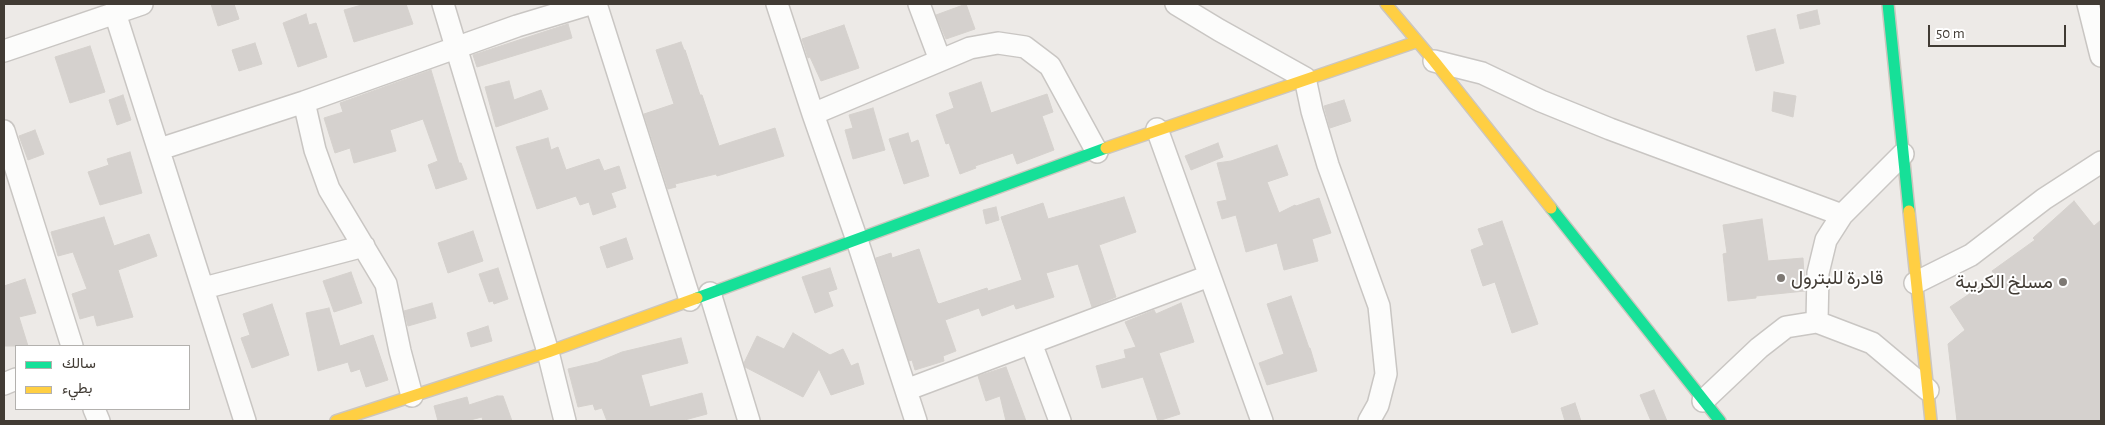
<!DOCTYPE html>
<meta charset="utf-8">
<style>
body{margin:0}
#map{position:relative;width:2105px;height:425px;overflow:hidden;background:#edeae7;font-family:"Alegreya Sans",Vazirmatn,sans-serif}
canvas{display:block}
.frame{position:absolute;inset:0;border:5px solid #413b34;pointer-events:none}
.legend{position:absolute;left:15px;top:345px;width:175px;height:65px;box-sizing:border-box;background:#fff;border:1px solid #b3b1ae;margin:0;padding:6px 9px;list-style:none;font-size:15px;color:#413b34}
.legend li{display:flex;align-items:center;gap:10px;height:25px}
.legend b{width:25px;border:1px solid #b3b1ae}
.scale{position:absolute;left:1928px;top:25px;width:138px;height:22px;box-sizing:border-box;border:2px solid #413b34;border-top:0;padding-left:6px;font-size:15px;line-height:18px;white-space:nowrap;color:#413b34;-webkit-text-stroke:4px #fff;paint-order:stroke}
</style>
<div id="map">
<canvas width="2105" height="425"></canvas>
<div class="frame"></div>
<ul class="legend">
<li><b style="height:6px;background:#16e098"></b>سالك</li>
<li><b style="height:6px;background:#ffcf43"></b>بطيء</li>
</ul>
<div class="scale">50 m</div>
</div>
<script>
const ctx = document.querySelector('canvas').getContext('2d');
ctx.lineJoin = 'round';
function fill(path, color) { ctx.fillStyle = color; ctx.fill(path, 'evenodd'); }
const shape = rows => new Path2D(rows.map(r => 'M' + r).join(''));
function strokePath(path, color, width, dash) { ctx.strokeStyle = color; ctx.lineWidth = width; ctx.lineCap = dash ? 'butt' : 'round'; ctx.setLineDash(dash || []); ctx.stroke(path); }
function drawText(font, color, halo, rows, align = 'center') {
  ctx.font = font + ' "Alegreya Sans",Vazirmatn,sans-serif'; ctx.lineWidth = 4; ctx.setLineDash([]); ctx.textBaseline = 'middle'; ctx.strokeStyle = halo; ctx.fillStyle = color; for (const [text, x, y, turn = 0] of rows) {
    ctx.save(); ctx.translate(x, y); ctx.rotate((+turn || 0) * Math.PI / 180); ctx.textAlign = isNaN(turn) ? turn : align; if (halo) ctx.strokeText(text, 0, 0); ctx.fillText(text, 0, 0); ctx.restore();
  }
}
const building = shape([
 [211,4,234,4,239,19,218,26,211,4],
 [365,4,406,4,413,24,354,42,344,10,365,4],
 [966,4,975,29,946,39,936,15,966,4],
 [1817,10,1820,24,1800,29,1797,15,1817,10],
 [306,14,309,25,316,23,327,57,298,67,283,23,306,14],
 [568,24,572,38,477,67,473,55,568,24],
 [844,25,859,68,821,81,810,57,808,58,802,39,844,25],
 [1775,29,1784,63,1756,71,1747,36,1775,29],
 [681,42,684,50,685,50,700,95,702,95,719,146,775,128,784,156,717,176,716,174,675,184,676,187,668,189,644,114,674,104,656,50,681,42],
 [255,43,262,64,239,71,232,50,255,43],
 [90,46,105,92,70,103,55,57,90,46],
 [431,70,459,163,461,163,467,179,436,189,428,165,438,161,423,119,390,130,396,151,354,163,350,148,335,153,324,118,343,112,340,103,431,70],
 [509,81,514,100,541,90,548,109,496,127,485,87,509,81],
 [981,82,991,113,1047,94,1053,112,1042,116,1054,150,1017,164,1013,153,975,166,976,168,960,174,949,143,946,144,936,115,954,108,949,93,981,82],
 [1774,92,1796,96,1793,117,1772,111,1774,92],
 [123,95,131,120,117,125,109,100,123,95],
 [1344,100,1351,121,1330,128,1324,106,1344,100],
 [873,108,885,150,853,159,845,130,853,128,849,115,873,108],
 [35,130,44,154,28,160,19,136,35,130],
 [908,133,911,143,918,140,929,176,904,184,889,139,908,133],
 [548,138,551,150,558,147,566,170,599,159,604,171,619,166,626,188,611,193,616,207,593,215,589,202,580,205,576,196,537,209,516,147,548,138],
 [1218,143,1223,157,1191,170,1185,156,1218,143],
 [1277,145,1288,175,1267,182,1279,213,1295,205,1296,206,1319,198,1331,233,1312,239,1318,261,1284,270,1277,243,1246,252,1236,215,1222,219,1217,202,1227,200,1217,163,1231,161,1277,145],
 [130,152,142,193,100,205,88,172,109,165,107,159,130,152],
 [1124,197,1136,232,1099,245,1116,297,1092,307,1078,264,1046,273,1054,297,1016,309,1014,304,982,316,979,308,945,320,956,351,943,356,944,361,915,370,912,360,909,361,876,258,891,253,892,258,919,249,937,302,939,304,987,288,988,291,1022,280,1001,217,1043,203,1048,219,1124,197],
 [2074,201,2094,226,2101,220,2101,421,1957,421,1948,344,1965,330,1950,307,1996,276,1992,271,2035,240,2033,238,2074,201],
 [996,207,999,220,986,224,983,210,996,207],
 [104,217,114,246,149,234,157,256,118,270,133,317,97,326,94,315,80,319,72,294,87,289,73,252,58,256,51,232,104,217],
 [1762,219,1768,261,1803,258,1805,291,1756,296,1756,298,1728,301,1723,254,1727,253,1723,225,1762,219],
 [1502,221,1538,324,1512,333,1495,282,1483,286,1471,250,1484,245,1478,229,1502,221],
 [473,231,483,261,448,273,438,243,473,231],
 [626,238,633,259,607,268,600,247,626,238],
 [498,268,508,299,494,304,493,301,489,302,479,274,498,268],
 [830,268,837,289,828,292,833,306,815,313,802,277,830,268],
 [351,272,362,303,334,312,323,281,351,272],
 [25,279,36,313,19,317,28,346,4,346,4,286,25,279],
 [1291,296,1309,348,1310,348,1317,371,1267,385,1259,363,1284,354,1267,304,1291,296],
 [432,303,436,318,408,326,404,311,432,303],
 [1181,303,1194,342,1159,353,1180,414,1158,421,1143,377,1102,388,1096,366,1126,358,1124,350,1136,347,1125,322,1154,310,1156,314,1181,303],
 [272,304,289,355,252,368,241,338,250,335,243,314,272,304],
 [329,308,340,346,373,335,388,380,366,387,360,369,351,372,348,362,318,371,306,313,329,308],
 [488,326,492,341,471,347,467,333,488,326],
 [793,333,830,355,843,349,851,366,858,363,864,384,831,395,819,369,803,397,745,367,744,363,757,336,784,349,793,333],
 [681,338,688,363,641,375,650,407,702,393,707,414,681,421,607,421,602,408,595,410,593,404,578,407,568,369,598,362,622,352,681,338],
 [1006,367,1026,421,1006,421,1000,396,986,401,978,376,1006,367],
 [1654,390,1667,421,1651,421,1640,395,1654,390],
 [497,396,503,396,512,421,483,421,482,417,466,421,438,421,434,406,467,397,469,405,497,396],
 [1575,403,1581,421,1565,421,1561,408,1575,403]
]);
const street = shape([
 [443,4,548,352,565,421],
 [596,4,690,300],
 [777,4,813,114,857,240,916,421],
 [919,4,940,60],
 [1176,4,1219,30,1305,78,1312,111,1328,165,1379,306,1386,374,1378,405,1369,421],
 [2088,4,2101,56],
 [115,13,245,421],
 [4,51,142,4],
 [1434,61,1482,73,1541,101,1610,129,1842,215],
 [304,102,315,150,329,189,386,284,400,351,412,396],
 [813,114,970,48,998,43,1025,47,1050,66,1097,152],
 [1157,129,1262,421],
 [4,131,72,346],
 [160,149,304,102,517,26,590,4],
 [1915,283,1971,255,2044,199,2101,162],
 [204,288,364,246],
 [710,293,749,421],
 [1817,322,1818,273,1826,240,1842,215,1903,154],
 [1031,343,1060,421],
 [4,384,16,379],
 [906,390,1209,276],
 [1703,401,1759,348,1786,327,1817,322,1872,343,1928,390],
 [94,409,99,421]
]);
const fast = shape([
 [1888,4,1909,211],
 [1551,208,1720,421],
 [697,298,1106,148]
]);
const slow = shape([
 [1386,4,1434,61,1551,208],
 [1106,148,1416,42],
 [1909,211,1931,421],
 [336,421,548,352,697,298]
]);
const markers = [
 [1781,278,5,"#7d7873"],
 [2063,282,5,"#7d7873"]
];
const poiNames = [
 ["قادرة للبترول",1791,278],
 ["مسلخ الكريبة",2053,282,"right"]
];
fill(building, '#d5d1ce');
strokePath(building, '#d5d1cd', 1);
strokePath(street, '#c9c6c3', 24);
strokePath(fast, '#ccc6be', 14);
strokePath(slow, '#ccc6be', 14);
strokePath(street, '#fcfcfb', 21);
strokePath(fast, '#16e098', 11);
strokePath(slow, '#ffcf43', 11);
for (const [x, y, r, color] of markers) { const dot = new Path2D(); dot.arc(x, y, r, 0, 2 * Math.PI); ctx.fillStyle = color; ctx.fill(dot); strokePath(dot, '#fff', 2); }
drawText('19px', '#413b34', '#fff', poiNames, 'left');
</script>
